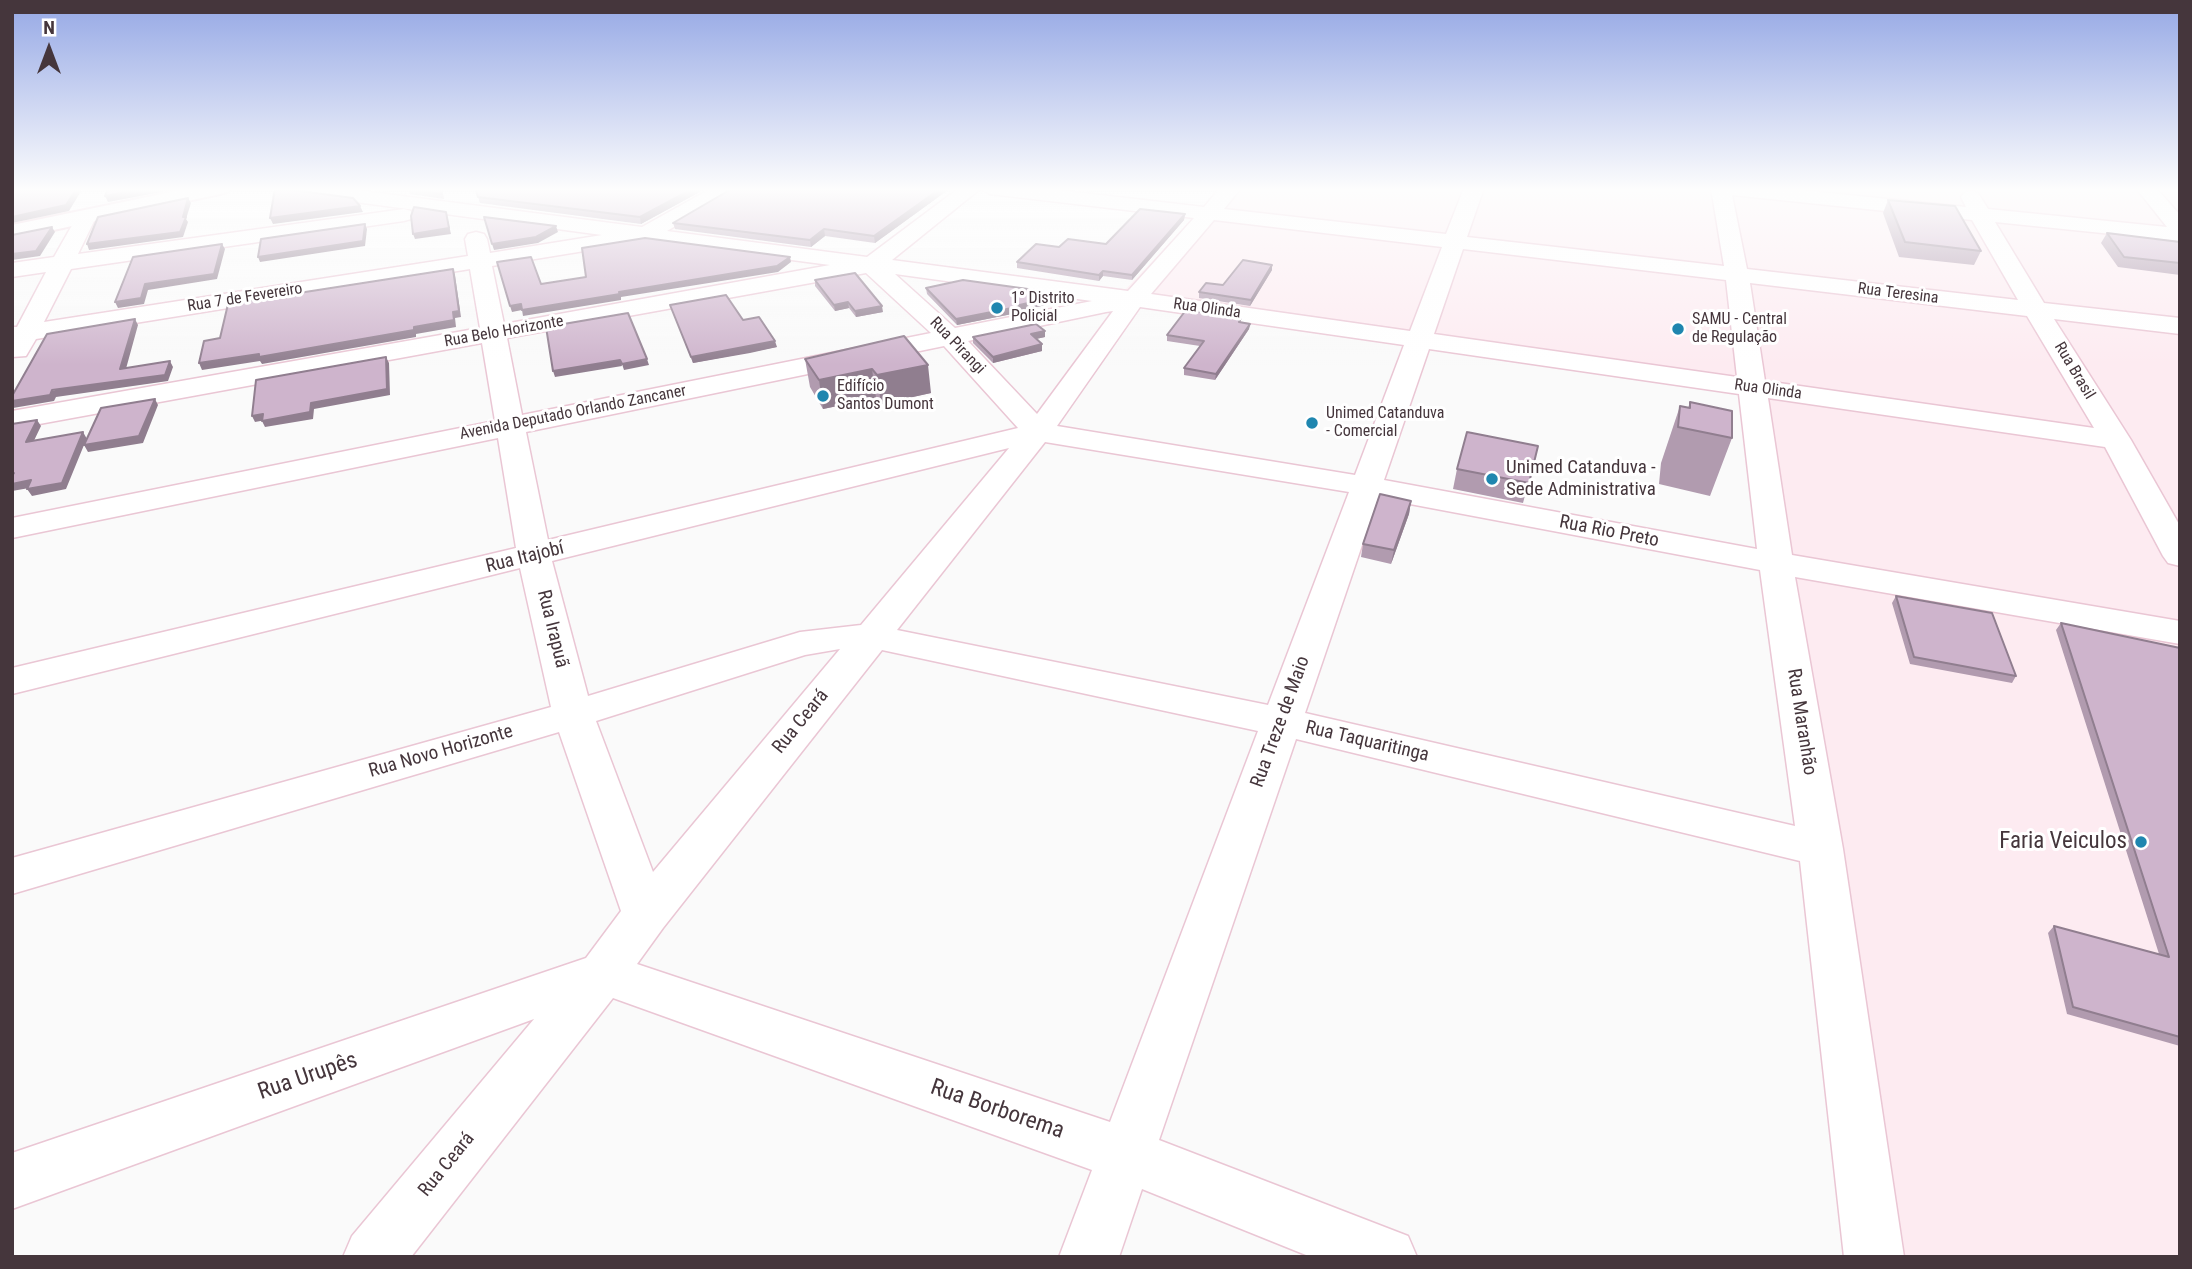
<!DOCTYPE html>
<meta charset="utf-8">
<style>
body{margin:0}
#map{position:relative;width:2192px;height:1269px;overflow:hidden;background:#fafafa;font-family:"Roboto Condensed",sans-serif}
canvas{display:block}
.frame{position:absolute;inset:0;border:14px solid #45363c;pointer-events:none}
.north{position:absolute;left:14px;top:14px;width:70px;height:70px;-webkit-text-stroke:5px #fff;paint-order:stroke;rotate:0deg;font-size:19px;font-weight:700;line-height:28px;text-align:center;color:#45363c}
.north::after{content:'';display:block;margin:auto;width:24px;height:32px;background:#45363c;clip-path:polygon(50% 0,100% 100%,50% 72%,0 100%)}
</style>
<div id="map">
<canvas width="2192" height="1269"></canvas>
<div class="frame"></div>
<div class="north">N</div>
</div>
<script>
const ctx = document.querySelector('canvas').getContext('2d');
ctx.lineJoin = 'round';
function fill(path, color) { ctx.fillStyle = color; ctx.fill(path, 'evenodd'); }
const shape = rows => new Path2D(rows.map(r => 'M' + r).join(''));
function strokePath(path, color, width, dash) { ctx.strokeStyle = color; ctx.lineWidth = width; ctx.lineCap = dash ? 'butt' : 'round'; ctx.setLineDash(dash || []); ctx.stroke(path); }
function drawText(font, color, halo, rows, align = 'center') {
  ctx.font = font + ' "Roboto Condensed",sans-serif'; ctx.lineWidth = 6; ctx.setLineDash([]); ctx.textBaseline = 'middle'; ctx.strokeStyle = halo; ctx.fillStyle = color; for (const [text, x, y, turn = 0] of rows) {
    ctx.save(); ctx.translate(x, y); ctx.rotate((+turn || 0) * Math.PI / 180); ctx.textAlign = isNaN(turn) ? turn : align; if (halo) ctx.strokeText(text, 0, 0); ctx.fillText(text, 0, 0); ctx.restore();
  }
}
const built = shape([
 [1222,188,2180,188,2180,1257,1851,1257,1744,388,1119,296]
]);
const minor = shape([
 [286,188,340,188,642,227,712,188,736,188,733,192,667,231,867,257,959,188,1040,188,1204,207,1220,188,1241,188,1224,209,1446,234,1464,188,1484,188,1467,237,1724,266,1711,188,1780,188,1966,207,1961,197,1964,193,1971,191,1978,193,1988,209,2167,227,2136,188,2156,188,2180,215,2180,241,1995,222,2044,303,2180,318,2180,334,2054,319,2131,440,2180,526,2180,566,2168,563,2163,556,2105,447,1768,398,1792,555,2180,621,2180,644,1795,577,1843,849,1904,1257,1844,1257,1800,861,1296,739,1159,1140,1408,1236,1417,1257,1311,1257,1142,1189,1119,1257,1059,1257,1092,1170,613,998,411,1257,343,1257,352,1236,534,1019,12,1209,12,1153,586,958,621,911,559,732,12,894,12,858,551,707,520,568,12,694,12,668,516,548,498,438,12,538,12,518,495,421,482,343,12,429,12,411,480,328,470,269,36,339,26,356,12,357,12,327,17,327,46,272,12,277,12,263,54,257,79,213,93,213,96,217,78,254,404,209,411,211,414,215,411,219,404,221,71,269,44,322,468,256,465,239,468,234,476,232,484,234,487,239,490,253,602,235,296,194,289,192,286,188],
 [980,189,990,194,1194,218,1128,291,892,260,980,189],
 [1732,195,1972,220,2018,300,1747,269,1732,195],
 [1214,220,1442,247,1410,331,1151,294,1214,220],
 [646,241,830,265,504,324,492,266,646,241],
 [1463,249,1726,280,1737,377,1434,334,1463,249],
 [866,273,931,333,522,415,507,338,866,273],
 [895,274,1092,301,955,328,895,274],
 [1750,283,2027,316,2094,428,1765,381,1750,283],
 [1140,307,1404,345,1355,475,1057,426,1140,307],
 [1113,311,1037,414,968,341,1106,312,1113,311],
 [944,346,1018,428,548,540,526,432,944,346],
 [1429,349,1739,394,1757,549,1384,480,1429,349],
 [1045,442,1349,492,1268,705,897,630,1045,442],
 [1009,448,861,625,800,632,588,696,552,561,1009,448],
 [1378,498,1760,570,1795,826,1305,713,1378,498],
 [840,649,653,872,596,721,805,655,840,649],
 [882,650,1258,731,1110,1122,637,964,663,928,882,650]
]);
const major = shape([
 [191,188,230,188,227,192,220,194,12,239,12,225,191,188]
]);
const wall = shape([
 [408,188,442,188,444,199,410,194],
 [475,188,707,188,641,224,480,203],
 [733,188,948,188,948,190,875,243,825,236,811,247,675,229,673,223],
 [1888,200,1981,251,1974,265,1899,257,1883,213],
 [1185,214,1184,220,1132,280,1103,276,1099,281,1017,268,1017,262,1059,247,1106,244],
 [2107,233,2180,242,2180,275,2118,267,2101,243],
 [1272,265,1272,270,1250,306,1199,298,1199,292,1223,285],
 [815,280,883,312,856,317,849,308,835,311,815,286],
 [926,288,1046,305,1017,311,1017,313,957,325,927,294],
 [670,305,743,320,777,347,693,363],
 [1240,322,1250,324,1249,329,1215,380,1184,375,1184,368,1200,346,1167,341,1167,335],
 [1045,331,1045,337,1036,339,1042,351,993,363,973,343,973,337],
 [904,336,931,393,881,404,876,398,823,409,810,387,805,359],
 [1690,402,1732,438,1710,496,1659,484,1661,463,1680,406,1688,408],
 [1538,446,1523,503,1453,489,1457,469],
 [1411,501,1409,514,1391,564,1361,557,1363,544],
 [1896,596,2016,676,2012,683,1910,664,1892,603],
 [2061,623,2180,648,2180,1046,2067,1014,2048,933,2054,926,2159,954,2056,630]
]);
const shadedWall = shape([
 [77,188,83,188,69,211,12,223,12,217],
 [148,188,183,188,108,202,105,196],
 [694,188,707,188,641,224,640,217],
 [941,188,948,188,948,190,875,243,874,236],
 [188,198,191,203,186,219,188,222,183,237,89,250,87,244,183,217],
 [360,206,363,212,273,224,270,218],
 [446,212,451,234,415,239,413,234],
 [1185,214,1184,220,1132,280,1132,275],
 [365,224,367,229,365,246,260,262,258,257],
 [556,226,558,232,538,243,494,250,492,244],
 [52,227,55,232,40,256,12,260,12,254],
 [824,229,825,236,811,247,810,240],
 [222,244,225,249,217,279,148,290,144,304,118,308,115,302,145,284],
 [790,257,791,262,778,272,621,297,621,300,523,316,522,310,512,312,510,306,619,292],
 [1272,265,1272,270,1250,306,1251,300],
 [453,269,455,275,461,317,455,318,456,327,416,334,416,337,262,364,260,361,202,370,199,363,414,327,453,312],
 [1103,271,1103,276,1099,281,1099,275],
 [1046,299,1046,305,1017,311,1017,313,957,325,956,319],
 [848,302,849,308,835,311,834,305],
 [882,306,883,312,856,317,855,311],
 [135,319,138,325,124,376,120,369],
 [1250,324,1249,329,1215,380,1216,374],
 [1045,331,1045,337,1031,340,1031,334],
 [775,341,777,347,750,353,693,363,691,357],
 [1042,344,1042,351,993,363,993,357],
 [386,357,389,363,390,395,314,409,313,419,265,427,262,421,311,403],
 [647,359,649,365,624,370,622,364],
 [620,360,622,366,555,377,553,371],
 [170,361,173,367,168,381,56,397,54,401,13,408,12,407,12,401],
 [928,365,931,393,881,404,877,375],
 [872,369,876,398,823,409,819,380],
 [155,399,158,405,143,443,88,452,84,445,66,489,32,496,27,489,83,432,87,439],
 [263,414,266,420,255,422,252,416],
 [37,420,41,426,30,449,26,442],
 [31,480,35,487,12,491,12,484],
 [1411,501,1409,514,1391,564,1394,550]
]);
const building = shape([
 [12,188,77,188,66,205,12,217,12,188],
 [108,188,148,188,105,196,108,188],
 [275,188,289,188,293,190,353,198,360,206,270,218,275,188],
 [408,188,441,188,442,194,408,189,408,188],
 [475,188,694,188,640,217,478,197,475,188],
 [733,188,941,188,874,236,824,229,810,240,673,223,733,188],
 [188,198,183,217,186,217,180,232,87,244,98,217,188,198],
 [1888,200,1955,206,1981,251,1905,242,1888,200],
 [414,207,446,212,449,228,413,234,411,216,414,207],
 [1140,209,1185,214,1132,275,1103,271,1099,275,1017,262,1036,244,1059,247,1068,239,1106,244,1140,209],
 [484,217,556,226,536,237,492,244,484,217],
 [365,224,363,241,258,257,261,239,365,224],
 [52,227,36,251,12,254,12,235,52,227],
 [2107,233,2180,242,2180,263,2124,257,2107,233],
 [645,238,790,257,777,266,619,292,620,294,522,310,521,304,510,306,497,262,531,257,541,284,586,277,582,248,645,238],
 [222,244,214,274,145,284,141,298,115,302,133,257,222,244],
 [1243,260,1272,265,1251,300,1199,292,1206,283,1223,285,1243,260],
 [453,269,459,311,453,312,454,320,414,327,414,330,259,357,259,354,199,363,204,341,220,338,228,304,453,269],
 [855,273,882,306,855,311,848,302,834,305,815,280,855,273],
 [963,280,1035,290,1046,299,1015,306,1017,307,956,319,926,288,963,280],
 [726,295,743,320,759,317,775,341,691,357,670,305,726,295],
 [1186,310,1241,318,1239,322,1250,324,1216,374,1184,368,1204,341,1167,335,1186,310],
 [628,313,647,359,622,364,620,360,553,371,546,327,628,313],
 [135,319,120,369,170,361,165,375,52,390,50,395,12,401,12,396,47,334,135,319],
 [1036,324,1045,331,1031,334,1042,344,993,357,973,337,1036,324],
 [904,336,928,365,877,375,872,369,819,380,805,359,904,336],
 [386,357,387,389,311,403,310,412,262,421,263,414,252,416,256,380,386,357],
 [155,399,139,436,84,445,101,408,155,399],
 [1690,402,1732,411,1732,438,1678,427,1680,406,1690,408,1690,402],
 [37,420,26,442,83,432,62,483,27,489,31,480,12,484,12,476,14,473,12,473,12,424,37,420],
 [1467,432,1538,446,1529,483,1457,469,1467,432],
 [1380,494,1411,501,1394,550,1363,544,1380,494],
 [1896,596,1992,613,2016,676,1914,657,1896,596],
 [2061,623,2180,648,2180,1037,2073,1007,2054,926,2169,957,2061,623]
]);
const markers = [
 [997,308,7,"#1f86af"],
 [1678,329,7,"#1f86af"],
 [823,396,7,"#1f86af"],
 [1312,423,7,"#1f86af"],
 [1492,479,7,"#1f86af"],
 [2141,842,7,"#1f86af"]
];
const farStreetnames = [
 ["Rua Teresina",1898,294,7],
 ["Rua 7 de Fevereiro",245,298,-9],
 ["Rua Olinda",1207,309,8],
 ["Rua Belo Horizonte",504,332,-10],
 ["Rua Pirangi",957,346,46],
 ["Rua Brasil",2074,371,59],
 ["Rua Olinda",1768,390,8],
 ["Avenida Deputado Orlando Zancaner",573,413,-11]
];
const farPoinames = [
 ["1° Distrito",1011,299],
 ["Policial",1011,317],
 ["SAMU - Central",1692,320],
 ["de Regulação",1692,338],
 ["Edifício",837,387],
 ["Santos Dumont",837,405],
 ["Unimed Catanduva",1326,414],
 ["- Comercial",1326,432]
];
const poiNames = [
 ["Unimed Catanduva -",1506,468],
 ["Sede Administrativa",1506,490]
];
const streetNames = [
 ["Rua Rio Preto",1609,532,11],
 ["Rua Itajobí",525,558,-14],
 ["Rua Irapuã",552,629,76],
 ["Rua Ceará",801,722,-51],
 ["Rua Treze de Maio",1281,722,-70],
 ["Rua Maranhão",1801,722,81],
 ["Rua Taquaritinga",1367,742,13],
 ["Rua Novo Horizonte",441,752,-16],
 ["Rua Ceará",447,1165,-51]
];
const nearPoinames = [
 ["Faria Veiculos",2127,842]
];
const nearStreetnames = [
 ["Rua Urupês",308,1077,-19],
 ["Rua Borborema",997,1110,19]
];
fill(built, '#fdebf1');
strokePath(minor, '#eac6d4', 3);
strokePath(major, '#eac6d4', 4);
fill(minor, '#fff');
fill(major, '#fff');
fill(wall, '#b19baf');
fill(shadedWall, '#907e8f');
fill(building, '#ceb4cc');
strokePath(building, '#907e8f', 2);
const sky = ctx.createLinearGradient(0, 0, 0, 365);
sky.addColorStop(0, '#95a8e5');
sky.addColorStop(0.52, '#fdfdfd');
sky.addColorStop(1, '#fdfdfd00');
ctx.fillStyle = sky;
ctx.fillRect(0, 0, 2192, 365);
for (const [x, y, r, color] of markers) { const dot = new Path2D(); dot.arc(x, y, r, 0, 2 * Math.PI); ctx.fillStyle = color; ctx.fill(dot); strokePath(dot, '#fff', 2.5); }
drawText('16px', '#45363c', '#fff', farStreetnames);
drawText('16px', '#45363c', '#fff', farPoinames, 'left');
drawText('19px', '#45363c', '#fff', poiNames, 'left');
drawText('19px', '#45363c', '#fff', streetNames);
drawText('23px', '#45363c', '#fff', nearPoinames, 'right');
drawText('23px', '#45363c', '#fff', nearStreetnames);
</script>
